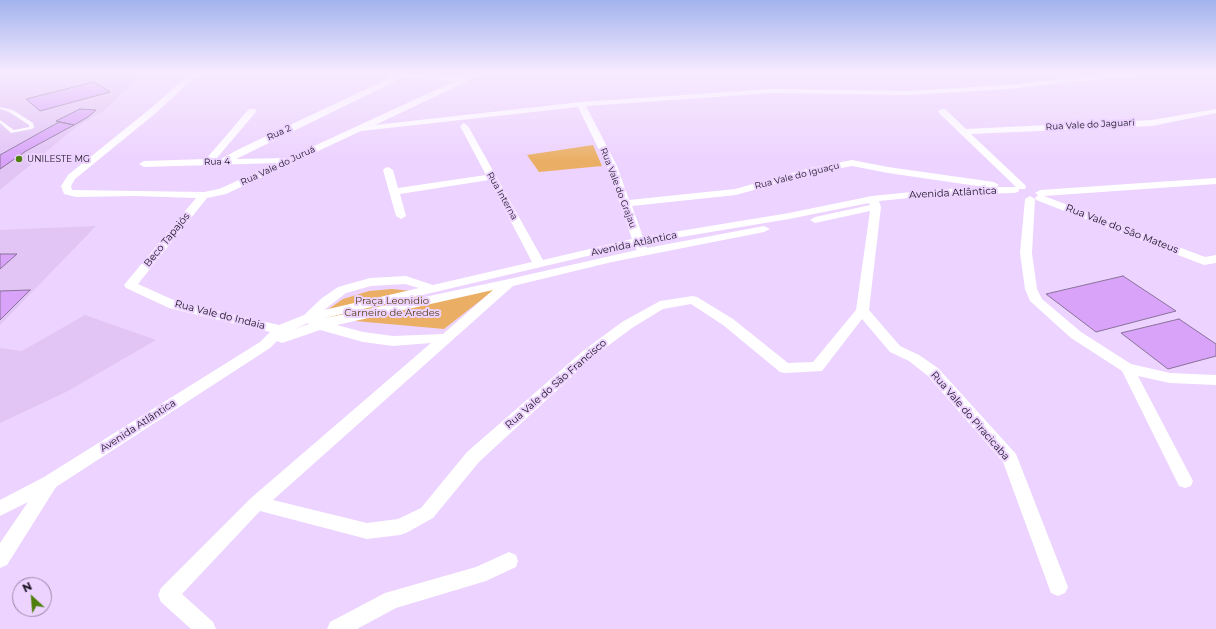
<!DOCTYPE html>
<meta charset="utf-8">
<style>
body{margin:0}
#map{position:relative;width:1216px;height:629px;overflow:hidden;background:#edd3ff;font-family:Montserrat,sans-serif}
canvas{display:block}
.north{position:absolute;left:12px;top:577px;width:40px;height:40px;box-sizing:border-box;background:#edd3ff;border:1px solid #9986a6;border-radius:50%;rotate:334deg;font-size:11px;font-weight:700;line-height:16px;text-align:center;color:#1b1221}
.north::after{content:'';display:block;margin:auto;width:14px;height:18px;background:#4e7f0d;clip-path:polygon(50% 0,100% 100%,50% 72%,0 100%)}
</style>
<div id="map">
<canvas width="1216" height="629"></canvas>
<div class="north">N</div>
</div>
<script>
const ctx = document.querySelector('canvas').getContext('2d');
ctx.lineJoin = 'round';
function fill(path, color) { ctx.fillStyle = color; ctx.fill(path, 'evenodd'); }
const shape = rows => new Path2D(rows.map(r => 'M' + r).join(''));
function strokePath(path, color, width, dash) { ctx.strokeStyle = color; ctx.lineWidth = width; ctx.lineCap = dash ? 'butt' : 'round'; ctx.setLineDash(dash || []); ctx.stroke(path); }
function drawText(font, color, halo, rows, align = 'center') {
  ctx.font = font + ' Montserrat,sans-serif'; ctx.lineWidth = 4; ctx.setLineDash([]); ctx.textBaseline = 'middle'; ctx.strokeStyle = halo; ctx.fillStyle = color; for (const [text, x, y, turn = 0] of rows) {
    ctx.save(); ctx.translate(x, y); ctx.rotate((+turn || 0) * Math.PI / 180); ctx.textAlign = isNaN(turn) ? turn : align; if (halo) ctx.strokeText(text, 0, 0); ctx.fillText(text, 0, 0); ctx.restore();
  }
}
const built = shape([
 [0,73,142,73,106,109,75,128,0,190],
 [96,226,0,325,0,230],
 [85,315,156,340,66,392,0,423,0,348,22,351]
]);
const green = shape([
 [593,145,602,166,539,172,527,155],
 [499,286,444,329,322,318,327,310,343,299,369,291,392,289,412,291,432,301]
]);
const building = shape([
 [94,82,110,92,40,111,26,99,94,82],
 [80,109,96,110,88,117,74,125,56,121,80,109],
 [59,122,74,125,26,151,0,169,0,155,59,122],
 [0,254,17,254,0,269,0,254],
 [1123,276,1176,311,1096,332,1046,294,1123,276],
 [30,290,0,320,0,291,30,290],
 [1179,319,1216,344,1216,356,1168,369,1121,333,1179,319]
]);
const lane = shape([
 [0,107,13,110,33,123,34,128,32,129,11,133,0,123,0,120,14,130,29,127,29,125,9,112,0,109,0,107]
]);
const street = shape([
 [191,73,199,73,157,112,75,179,71,186,72,190,204,192,219,189,277,163,144,167,139,164,144,161,206,159,249,109,255,109,256,111,255,113,216,159,221,159,239,149,394,76,390,76,390,73,463,77,468,73,477,73,468,81,375,125,581,102,772,89,909,91,1008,85,1119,73,1144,73,1140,75,1008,89,909,95,772,93,586,106,617,166,629,200,735,189,810,168,852,160,888,167,994,182,999,185,996,187,1016,187,939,113,938,111,942,109,945,109,966,129,1152,120,1216,109,1216,113,1152,126,971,134,1025,185,1026,187,1025,189,1019,189,1018,192,1014,193,941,195,879,201,881,207,869,310,900,346,919,355,938,368,1016,454,1068,587,1065,593,1058,596,1051,593,1003,462,928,376,909,361,890,352,862,319,822,371,785,373,780,372,723,325,691,304,663,309,632,328,593,357,479,462,433,518,406,533,400,535,367,539,260,511,182,594,213,622,216,629,191,629,161,602,158,595,161,588,251,498,431,343,393,346,363,342,320,330,282,343,277,341,270,348,56,487,7,565,0,568,0,543,28,502,0,516,0,500,44,477,260,342,270,332,169,308,126,288,124,285,196,198,135,196,76,197,64,194,61,186,68,175,151,108,191,73],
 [402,78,455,81,288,158,236,159,402,78],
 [578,107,607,166,632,239,543,260,468,126,464,123,460,126,486,175,398,188,393,170,388,167,385,168,383,170,396,216,401,219,406,216,400,194,489,180,532,262,433,285,406,276,370,278,338,287,322,298,304,315,279,325,178,302,138,284,207,198,226,194,361,131,578,107],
 [852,166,888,173,991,188,941,189,872,196,789,213,643,237,632,206,736,195,811,174,852,166],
 [869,203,870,205,815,217,810,220,815,223,870,211,856,310,813,362,788,363,733,319,697,297,693,296,660,301,622,322,583,351,467,452,421,508,398,519,367,523,273,500,513,286,612,262,764,232,770,229,764,226,647,248,645,243,789,219,869,203],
 [634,245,637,250,509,279,321,319,634,245],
 [405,284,419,288,324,310,346,293,371,286,405,284],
 [493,290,443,334,393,336,363,332,337,325,493,290],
 [308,323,309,324,295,329,308,323],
 [1216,178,1216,184,1044,196,1205,257,1216,255,1216,263,1204,265,1036,200,1035,198,1038,195,1035,193,1040,190,1216,178],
 [1030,196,1035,199,1032,253,1037,289,1042,299,1081,332,1131,364,1170,373,1216,375,1216,385,1170,383,1138,376,1193,481,1191,486,1185,488,1179,486,1122,371,1071,338,1030,301,1025,289,1020,253,1025,199,1030,196],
 [509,552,516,555,518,561,516,567,486,581,396,608,357,629,327,629,330,622,385,593,476,567,509,552]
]);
const markers = [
 [19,159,4,"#4e7f0d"]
];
const farStreetnames = [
 ["Rua Vale do Jaguari",1090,125,-3],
 ["Rua 2",279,133,-25],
 ["Rua 4",217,162,-2],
 ["Rua Vale do Juruá",278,166,-25],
 ["Rua Vale do Iguaçu",797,176,-14],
 ["Rua Vale do Grajau",618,188,69],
 ["Rua Interna",502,196,61]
];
const farPoinames = [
 ["UNILESTE MG",27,159]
];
const streetNames = [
 ["Avenida Atlântica",953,193,-3],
 ["Rua Vale do São Mateus",1122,229,21],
 ["Beco Tapajós",167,240,-51],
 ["Avenida Atlântica",634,244,-12],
 ["Rua Vale do Indaia",220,315,14],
 ["Rua Vale do São Francisco",556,384,-41],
 ["Rua Vale do Piracicaba",970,416,49],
 ["Avenida Atlântica",138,426,-33]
];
const parkNames = [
 ["Praça Leonidio",392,301],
 ["Carneiro de Aredes",392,313]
];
fill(built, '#e2c4f5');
fill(green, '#eaaf64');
fill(building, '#d8a3f9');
strokePath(building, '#897299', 1);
fill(lane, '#fff');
fill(street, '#fff');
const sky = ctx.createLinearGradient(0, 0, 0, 161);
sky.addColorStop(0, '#a2b3ed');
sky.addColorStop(0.45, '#f7ebff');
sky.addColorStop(1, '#f7ebff00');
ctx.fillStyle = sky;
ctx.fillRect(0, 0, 1216, 161);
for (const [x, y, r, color] of markers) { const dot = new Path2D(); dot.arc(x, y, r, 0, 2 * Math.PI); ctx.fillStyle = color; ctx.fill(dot); strokePath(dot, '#edd3ff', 1.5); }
drawText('9px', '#1b1221', '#edd3ff', farStreetnames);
drawText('9px', '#1b1221', '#edd3ff', farPoinames, 'left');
drawText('10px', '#1b1221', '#edd3ff', streetNames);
drawText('10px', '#563b16', '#edd3ff', parkNames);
</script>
